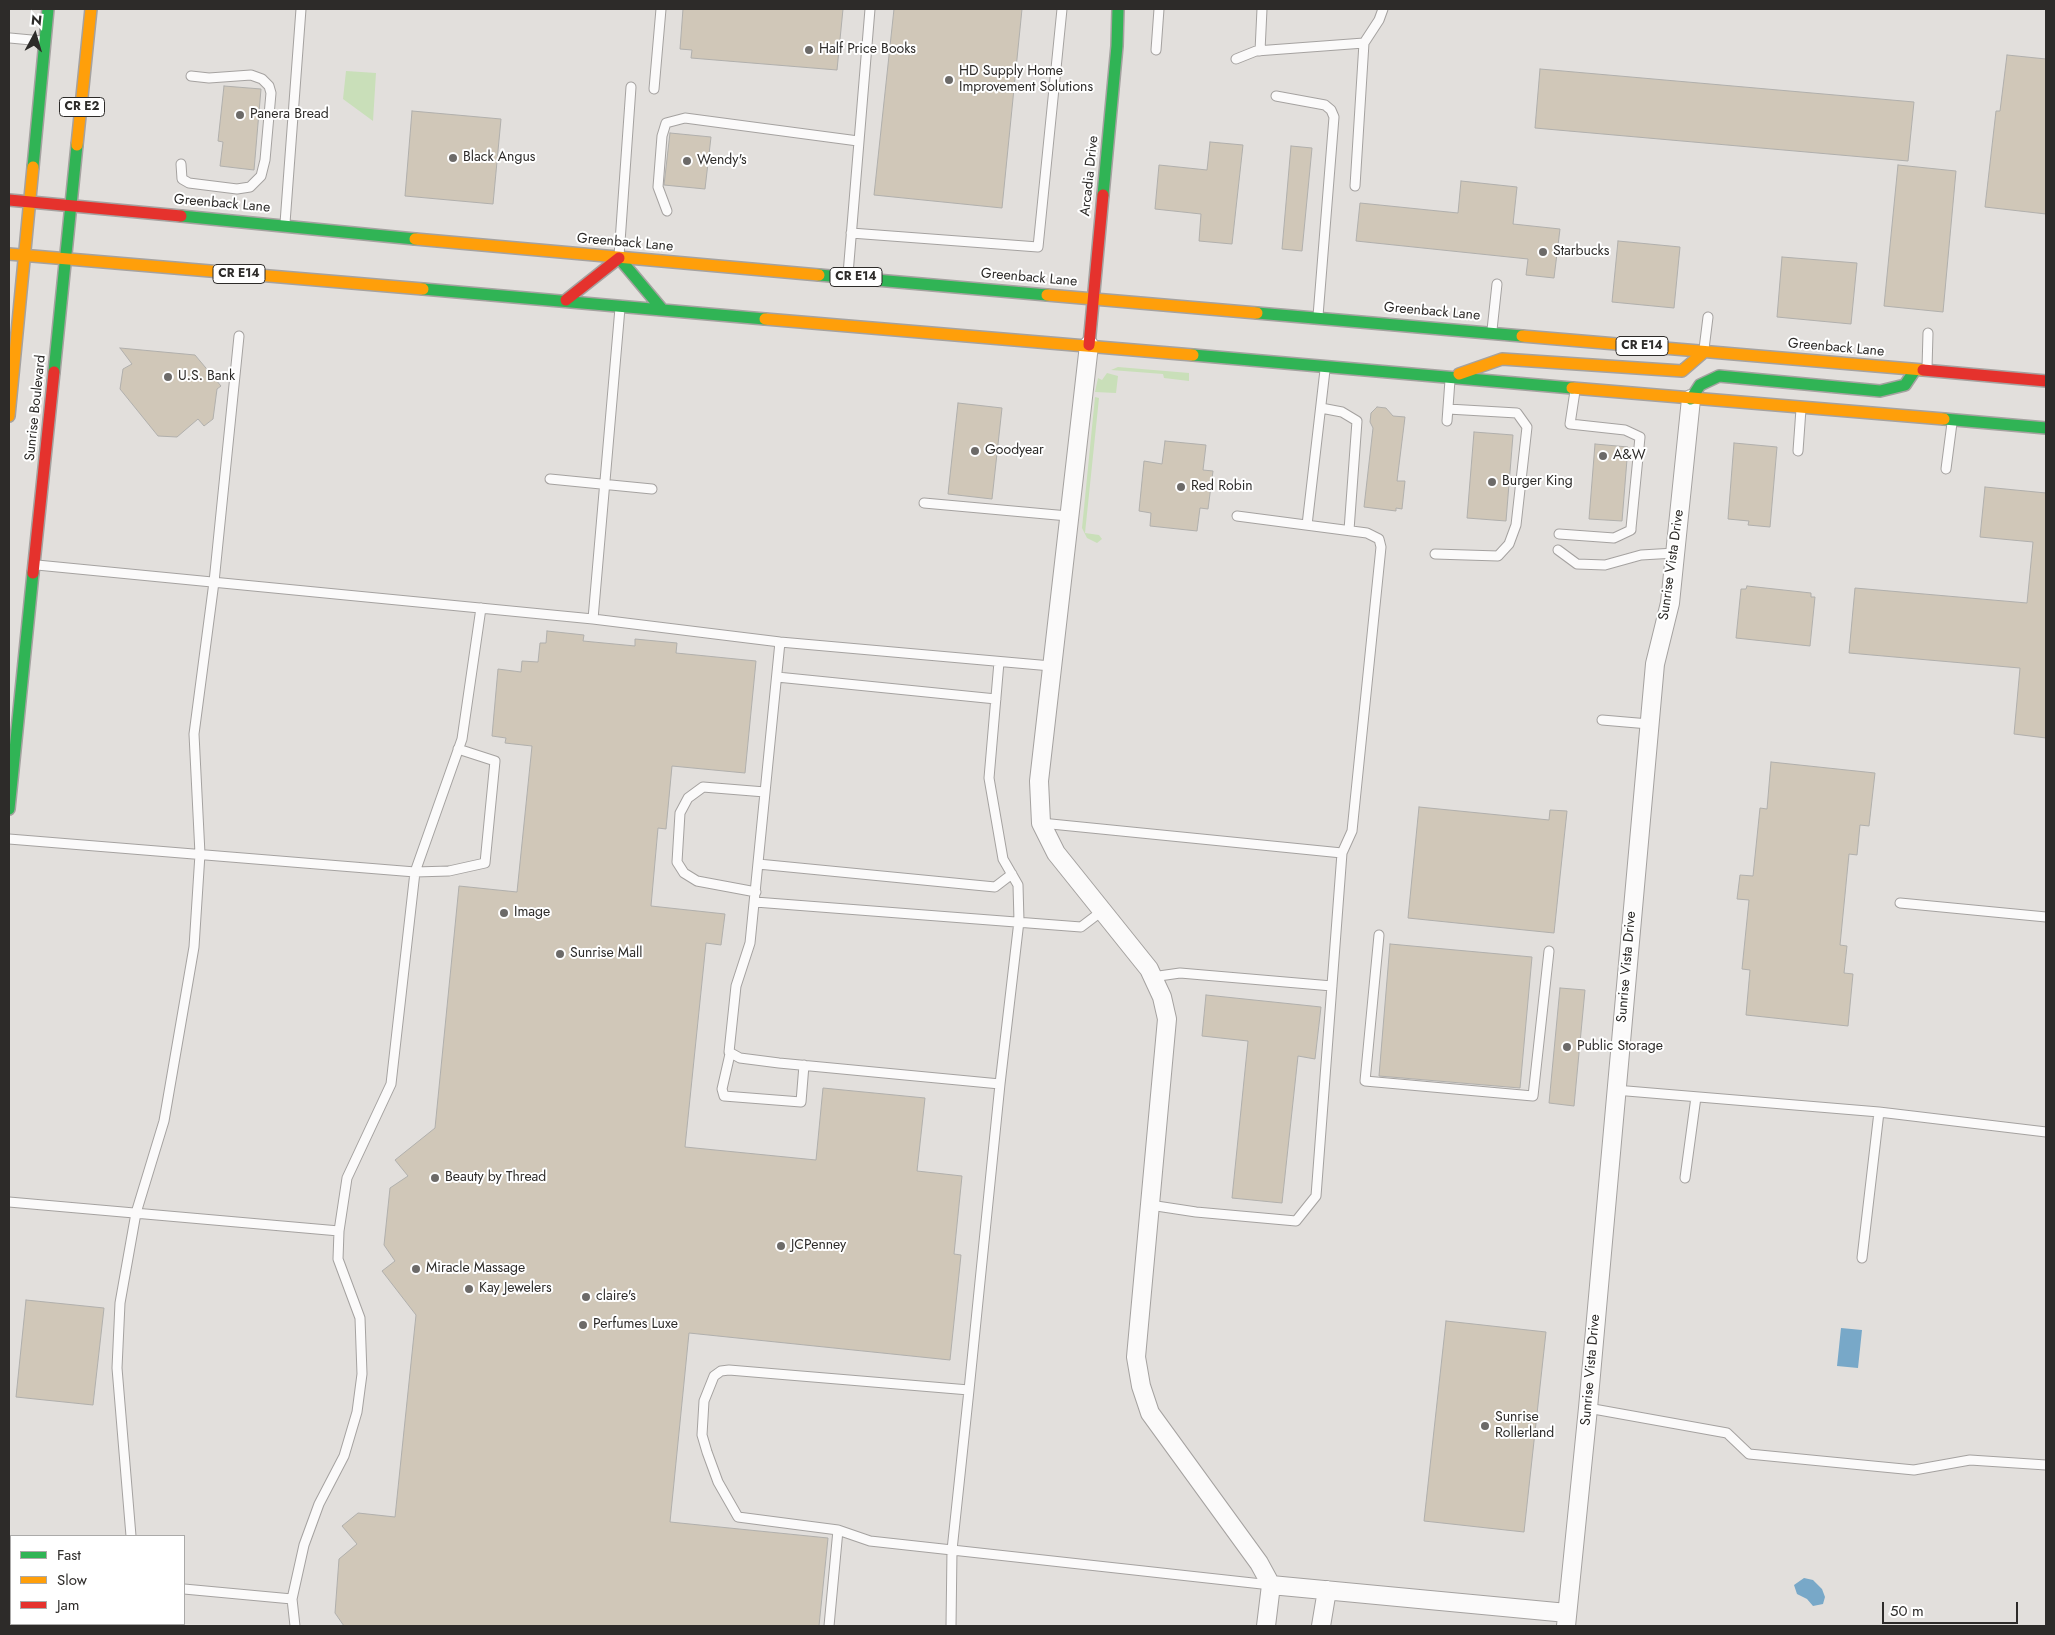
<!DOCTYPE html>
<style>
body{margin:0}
#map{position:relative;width:2055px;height:1635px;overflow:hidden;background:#e2dfdc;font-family:Jost,sans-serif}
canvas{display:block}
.frame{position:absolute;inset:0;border:10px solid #2d2b29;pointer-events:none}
.legend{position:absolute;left:10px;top:1535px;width:175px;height:90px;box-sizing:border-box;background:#fff;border:1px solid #abaaa9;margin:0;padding:6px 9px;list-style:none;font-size:15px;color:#2d2b29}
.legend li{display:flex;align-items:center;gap:10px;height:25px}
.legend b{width:25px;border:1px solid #abaaa9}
.north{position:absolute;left:10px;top:10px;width:50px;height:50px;-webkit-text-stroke:4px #fff;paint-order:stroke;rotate:6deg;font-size:14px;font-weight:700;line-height:20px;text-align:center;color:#2d2b29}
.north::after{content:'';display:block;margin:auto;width:18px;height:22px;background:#2d2b29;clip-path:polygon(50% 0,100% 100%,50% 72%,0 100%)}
.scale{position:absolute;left:1882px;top:1602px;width:136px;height:22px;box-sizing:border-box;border:2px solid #2d2b29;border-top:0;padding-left:6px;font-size:15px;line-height:18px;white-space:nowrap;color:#2d2b29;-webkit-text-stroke:4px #fff;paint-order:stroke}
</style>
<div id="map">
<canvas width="2055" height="1635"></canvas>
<div class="frame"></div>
<ul class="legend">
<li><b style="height:6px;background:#30b455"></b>Fast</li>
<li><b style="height:6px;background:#ff9f0a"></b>Slow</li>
<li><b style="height:6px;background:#e5322d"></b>Jam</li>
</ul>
<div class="north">N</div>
<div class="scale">50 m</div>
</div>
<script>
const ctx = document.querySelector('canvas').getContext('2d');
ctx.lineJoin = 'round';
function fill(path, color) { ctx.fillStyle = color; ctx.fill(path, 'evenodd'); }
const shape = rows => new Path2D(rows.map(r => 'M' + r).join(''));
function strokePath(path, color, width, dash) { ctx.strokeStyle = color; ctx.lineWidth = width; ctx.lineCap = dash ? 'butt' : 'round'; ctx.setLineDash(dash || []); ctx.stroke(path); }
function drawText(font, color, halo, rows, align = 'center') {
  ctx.font = font + ' Jost,sans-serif'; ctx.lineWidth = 4; ctx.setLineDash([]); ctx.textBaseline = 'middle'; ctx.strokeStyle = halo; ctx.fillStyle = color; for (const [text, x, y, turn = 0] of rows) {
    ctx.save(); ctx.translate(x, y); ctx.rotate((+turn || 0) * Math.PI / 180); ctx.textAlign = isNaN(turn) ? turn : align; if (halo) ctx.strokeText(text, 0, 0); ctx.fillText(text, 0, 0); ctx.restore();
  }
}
const green = shape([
 [346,71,376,73,373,121,343,99],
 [1118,367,1189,373,1189,381,1164,378,1163,374,1111,370],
 [1107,373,1118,376,1116,393,1095,392,1098,378,1102,380],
 [1095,397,1099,398,1085,533,1099,535,1102,539,1097,543,1087,538,1082,528]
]);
const water = shape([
 [1841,1328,1862,1330,1858,1368,1837,1366],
 [1804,1578,1813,1580,1822,1589,1825,1597,1823,1604,1813,1606,1807,1599,1797,1594,1794,1585]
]);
const building = shape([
 [683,9,843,9,837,70,691,58,692,50,680,49,683,9],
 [894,9,1022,9,1002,208,874,195,894,9],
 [2007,55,2046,59,2046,214,1985,207,1996,111,2000,111,2007,55],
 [1540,69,1914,102,1908,161,1535,128,1540,69],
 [224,86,261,89,254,170,220,166,223,142,218,141,224,86],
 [412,111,501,119,493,204,405,196,412,111],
 [670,133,711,137,705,189,664,185,670,133],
 [1210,142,1243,145,1232,244,1199,241,1201,214,1155,209,1159,165,1207,170,1210,142],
 [1291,146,1312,148,1302,251,1282,249,1291,146],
 [1898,165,1956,171,1943,312,1884,306,1898,165],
 [1461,181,1517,187,1513,224,1560,229,1554,278,1526,275,1528,259,1356,241,1360,203,1458,213,1461,181],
 [1618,241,1680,247,1674,308,1612,302,1618,241],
 [1782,257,1857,263,1851,324,1777,317,1782,257],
 [120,348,195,355,221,386,217,389,213,419,204,426,198,419,177,437,158,436,120,389,123,369,132,364,120,348],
 [958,403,1002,408,992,499,948,494,958,403],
 [1377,407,1386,408,1393,416,1405,417,1397,481,1405,481,1402,509,1396,508,1396,511,1364,507,1373,428,1370,422,1371,413,1377,407],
 [1474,432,1513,435,1506,521,1467,518,1474,432],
 [1165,441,1206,445,1203,470,1213,471,1208,509,1200,508,1197,531,1150,526,1151,513,1139,511,1144,461,1162,464,1165,441],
 [1734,443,1777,447,1770,527,1748,525,1749,521,1728,519,1734,443],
 [1595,444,1628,447,1622,521,1589,519,1595,444],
 [1985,487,2046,493,2046,738,2014,734,2020,668,1849,653,1855,588,2027,603,2033,542,1980,537,1985,487],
 [1747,586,1811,593,1811,597,1815,597,1810,646,1736,638,1741,589,1746,589,1747,586],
 [547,631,584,635,583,641,635,646,635,639,677,643,676,653,756,661,745,773,672,766,666,829,658,828,651,906,725,914,721,945,706,943,685,1147,816,1160,823,1088,925,1098,917,1171,962,1176,954,1254,961,1255,950,1360,689,1333,670,1522,828,1538,819,1626,344,1626,335,1613,339,1559,357,1544,342,1526,358,1513,395,1517,416,1315,382,1271,395,1261,384,1245,390,1188,408,1176,395,1160,435,1128,459,886,517,892,532,746,505,743,506,738,492,736,498,669,521,672,522,661,538,662,540,643,546,643,547,631],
 [1771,762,1875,773,1869,826,1860,825,1857,855,1849,854,1840,945,1847,946,1844,973,1853,974,1848,1026,1746,1015,1750,970,1742,969,1749,900,1737,899,1740,875,1753,876,1760,808,1767,809,1771,762],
 [1419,807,1549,820,1550,810,1567,811,1554,933,1408,918,1419,807],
 [1390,944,1532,957,1520,1088,1379,1076,1390,944],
 [1560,988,1585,990,1574,1106,1549,1103,1560,988],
 [1206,995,1321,1007,1315,1059,1298,1056,1282,1203,1232,1198,1248,1041,1202,1036,1206,995],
 [26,1300,104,1308,93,1405,16,1397,26,1300],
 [1446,1321,1546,1332,1524,1532,1424,1521,1446,1321]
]);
const lane = shape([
 [10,38,42,41],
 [1156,50,1159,9],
 [1260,51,1262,9],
 [1236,59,1256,51,1364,43,1379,20,1383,9],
 [654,89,661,9],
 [1276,96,1325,105,1331,110,1334,117,1318,316],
 [181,164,182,179,189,183,237,189,250,187,261,176,265,160,271,93,269,86,262,79,251,75,209,78,191,76],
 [1355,186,1364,43],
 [667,211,658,187,662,136,666,123,685,118,858,141],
 [285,223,301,9],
 [851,233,1038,247,1062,9],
 [619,256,631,87],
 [848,274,870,9],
 [1492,330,1497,284],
 [1704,349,1708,317],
 [1927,368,1928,333],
 [1321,408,1342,412,1357,421,1349,530],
 [1447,421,1450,380],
 [1798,451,1801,409],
 [1946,469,1952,423],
 [550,479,652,489],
 [924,503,1068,516],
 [1307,525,1325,370],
 [1559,534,1614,538,1631,530,1631,528,1640,437,1625,430,1570,424,1575,391],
 [1558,550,1577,564,1605,565,1641,555,1675,553],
 [1435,554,1498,556,1509,544,1516,525,1527,427,1517,413,1448,409],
 [37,565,593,619,780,642,1051,666],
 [593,619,620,308],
 [780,642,750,943,736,986,729,1052,740,1058,779,1063,1000,1084,969,1390,729,1370,721,1371,714,1376,704,1401,702,1435,707,1452,718,1482,738,1517,838,1530,829,1626],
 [999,662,989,778,1003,859,1018,885,1019,921,1000,1084],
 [777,677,996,699],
 [1602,720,1649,724],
 [1041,823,1342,853],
 [9,839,415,872,449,871,485,863,495,761,458,749],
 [758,864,995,887,1012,874],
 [756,892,697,881,684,873,677,862,680,813,688,798,703,787,765,792],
 [755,902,1081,927,1102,911],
 [1900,903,2046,917],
 [1379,935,1365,1081,1533,1096,1549,951],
 [1152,977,1180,973,1332,986],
 [730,1054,722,1089,724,1096,801,1102,804,1065],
 [1615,1090,1879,1112,2046,1132],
 [1685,1178,1696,1097],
 [9,1202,339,1231],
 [1150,1205,1196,1212,1296,1221,1316,1196,1342,853,1352,831,1381,547,1379,539,1367,533,1237,516],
 [1862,1258,1879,1112],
 [1588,1408,1727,1433,1749,1454,1914,1470,1970,1460,2046,1465],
 [838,1530,870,1541,1271,1585],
 [131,1536,117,1368,120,1303,136,1213,164,1121,194,947,200,854,194,734,214,582,239,336],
 [9,1574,11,1574],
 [184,1589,292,1599],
 [129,1626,129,1624],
 [295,1626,292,1599,304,1545,319,1504,344,1456,357,1412,362,1374,360,1318,338,1259,339,1231,347,1178,391,1084,415,872,462,739,481,608],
 [951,1626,952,1550,969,1390]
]);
const street = shape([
 [1089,345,1039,781,1041,823,1056,853,1149,969,1162,997,1167,1019,1136,1357,1141,1386,1150,1413,1259,1563,1271,1585,1266,1626],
 [1271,1585,1567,1613],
 [1321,1626,1327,1590],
 [1566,1626,1588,1408,1655,664,1670,603,1691,399]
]);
const fast = shape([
 [33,167,48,9],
 [1103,195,1117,46,1118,9],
 [181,216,415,239],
 [619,258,661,308],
 [819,275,1047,295],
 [423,289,765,319],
 [1257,313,1522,336],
 [1193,355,1572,388],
 [54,372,77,145],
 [1691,399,1700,385,1719,376,1880,391,1905,385,1915,370],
 [1944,419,2046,428],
 [9,809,33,573]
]);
const slow = shape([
 [77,145,91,9],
 [415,239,819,275],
 [9,254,423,289],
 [1047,295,1257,313],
 [765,319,1193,355],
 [1522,336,1923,370],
 [1459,374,1502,359,1682,371,1704,352],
 [1572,388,1944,419],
 [9,416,33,167]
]);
const jam = shape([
 [9,200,181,216],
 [566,300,619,258],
 [1089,345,1103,195],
 [1923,370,2046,381],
 [33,573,54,372]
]);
const markers = [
 [809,50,5,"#6c6a68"],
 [949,80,5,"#6c6a68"],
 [240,115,5,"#6c6a68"],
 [453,158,5,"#6c6a68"],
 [687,161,5,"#6c6a68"],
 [1543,252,5,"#6c6a68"],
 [168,377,5,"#6c6a68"],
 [975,451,5,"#6c6a68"],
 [1603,456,5,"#6c6a68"],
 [1492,482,5,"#6c6a68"],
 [1181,487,5,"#6c6a68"],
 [504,913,5,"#6c6a68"],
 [560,954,5,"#6c6a68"],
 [1567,1047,5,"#6c6a68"],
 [435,1178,5,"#6c6a68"],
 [781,1246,5,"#6c6a68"],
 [416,1269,5,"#6c6a68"],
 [469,1289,5,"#6c6a68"],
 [586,1297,5,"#6c6a68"],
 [583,1325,5,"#6c6a68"],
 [1485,1426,5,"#6c6a68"]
];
const shields = [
 [82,107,45],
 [239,274,52],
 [856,277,52],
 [1642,346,52]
];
const shieldNames = [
 ["CR E2",82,107],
 ["CR E14",239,274],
 ["CR E14",856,277],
 ["CR E14",1642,346]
];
const poiNames = [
 ["Half Price Books",819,50],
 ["HD Supply Home",959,72],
 ["Improvement Solutions",959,88],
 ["Panera Bread",250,115],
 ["Black Angus",463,158],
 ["Wendy's",697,161],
 ["Starbucks",1553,252],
 ["U.S. Bank",178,377],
 ["Goodyear",985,451],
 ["A&W",1613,456],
 ["Burger King",1502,482],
 ["Red Robin",1191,487],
 ["Image",514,913],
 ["Sunrise Mall",570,954],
 ["Public Storage",1577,1047],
 ["Beauty by Thread",445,1178],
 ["JCPenney",791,1246],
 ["Miracle Massage",426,1269],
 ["Kay Jewelers",479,1289],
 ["claire's",596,1297],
 ["Perfumes Luxe",593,1325],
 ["Sunrise",1495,1418],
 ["Rollerland",1495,1434]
];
const streetNames = [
 ["Arcadia Drive",1090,176,-84],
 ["Greenback Lane",222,204,5],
 ["Greenback Lane",625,243,5],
 ["Greenback Lane",1029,278,5],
 ["Greenback Lane",1432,312,5],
 ["Greenback Lane",1836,348,5],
 ["Sunrise Boulevard",36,408,-84],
 ["Sunrise Vista Drive",1672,565,-82],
 ["Sunrise Vista Drive",1627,967,-85],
 ["Sunrise Vista Drive",1591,1370,-85]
];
fill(green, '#c9dfb9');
fill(water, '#78a8c8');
fill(building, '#d0c7b8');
strokePath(building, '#b0afac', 1);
strokePath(lane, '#a5a2a0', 11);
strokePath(street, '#a5a2a0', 20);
strokePath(fast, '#a5a2a0', 14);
strokePath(slow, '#a5a2a0', 14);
strokePath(jam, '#a5a2a0', 14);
strokePath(lane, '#fbfafa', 9);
strokePath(street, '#fbfafa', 18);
strokePath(fast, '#30b455', 11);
strokePath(slow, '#ff9f0a', 11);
strokePath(jam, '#e5322d', 11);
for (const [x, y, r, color] of markers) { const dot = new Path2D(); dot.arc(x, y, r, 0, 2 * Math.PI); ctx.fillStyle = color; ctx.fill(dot); strokePath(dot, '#fff', 2); }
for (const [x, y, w] of shields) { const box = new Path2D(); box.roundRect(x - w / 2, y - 9.5, w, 19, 4); ctx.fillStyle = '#fff'; ctx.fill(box); strokePath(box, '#2d2b29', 1); }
drawText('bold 12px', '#2d2b29', null, shieldNames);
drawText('14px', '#2d2b29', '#fff', poiNames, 'left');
drawText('14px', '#2d2b29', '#fff', streetNames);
</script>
